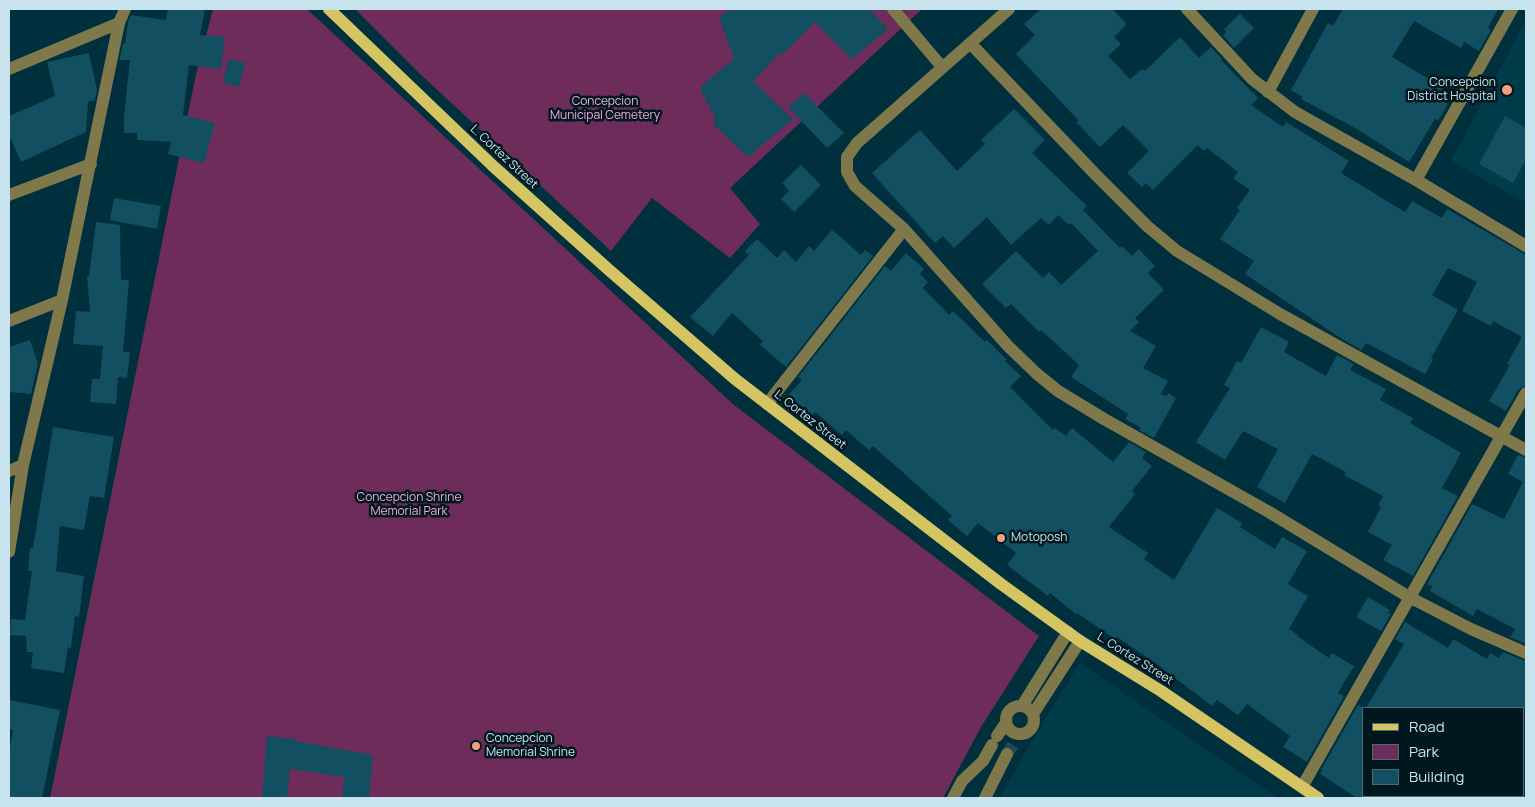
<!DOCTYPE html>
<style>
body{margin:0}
#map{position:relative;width:1535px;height:807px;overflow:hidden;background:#00303d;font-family:Manrope,sans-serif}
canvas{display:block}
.frame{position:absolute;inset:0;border:10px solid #c7e3ed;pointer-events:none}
.legend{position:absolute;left:1362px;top:707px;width:162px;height:90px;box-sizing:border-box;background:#01171e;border:1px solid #506971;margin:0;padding:6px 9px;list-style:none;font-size:15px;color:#c7e3ed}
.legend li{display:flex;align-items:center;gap:10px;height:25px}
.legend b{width:25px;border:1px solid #506971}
</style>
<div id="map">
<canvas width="1535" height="807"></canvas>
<div class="frame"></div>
<ul class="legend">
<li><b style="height:6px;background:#d4c562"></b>Road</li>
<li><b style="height:14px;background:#6d2c59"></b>Park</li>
<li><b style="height:14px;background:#124f60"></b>Building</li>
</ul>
</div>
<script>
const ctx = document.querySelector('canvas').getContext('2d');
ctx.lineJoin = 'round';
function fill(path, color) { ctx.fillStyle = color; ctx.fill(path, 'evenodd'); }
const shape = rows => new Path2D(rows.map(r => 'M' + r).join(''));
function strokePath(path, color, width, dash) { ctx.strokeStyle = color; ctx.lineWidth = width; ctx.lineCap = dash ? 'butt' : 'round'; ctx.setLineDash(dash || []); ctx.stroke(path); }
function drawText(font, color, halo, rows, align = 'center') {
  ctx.font = font + ' Manrope,sans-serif'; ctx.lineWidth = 5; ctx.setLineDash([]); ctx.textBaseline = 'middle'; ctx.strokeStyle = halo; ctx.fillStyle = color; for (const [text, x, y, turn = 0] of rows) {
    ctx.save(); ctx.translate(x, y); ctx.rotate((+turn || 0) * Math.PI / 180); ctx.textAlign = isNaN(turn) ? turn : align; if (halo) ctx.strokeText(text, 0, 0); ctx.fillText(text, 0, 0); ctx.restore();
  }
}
const built = shape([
 [1526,20,1526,203,1451,161],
 [1080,663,1220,759,1278,798,1000,798,1029,746]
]);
const green = shape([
 [213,9,307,9,734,405,1039,636,981,727,943,798,50,798,196,74],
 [355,9,922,9,730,188,760,224,730,258,652,198,611,251,419,73]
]);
const building = shape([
 [168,9,205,9,200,35,225,37,221,69,189,65,183,115,215,123,204,163,168,154,171,142,137,140,137,133,124,133,124,116,130,60,120,60,120,58,123,43,125,44,128,22,131,15,166,20],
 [731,9,869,9,888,29,852,59,815,22,782,55,780,53,753,81,793,119,748,157,713,124,716,120,700,88,708,80,734,59,719,17],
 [1041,9,1112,9,1127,24,1114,37,1121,44,1108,56,1130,79,1142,69,1145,71,1180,37,1199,58,1211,47,1222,59,1221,60,1258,98,1251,105,1283,127,1286,122,1349,161,1341,173,1405,212,1412,201,1442,218,1447,209,1526,255,1526,385,1519,389,1506,411,1489,401,1510,365,1507,364,1522,337,1493,321,1491,326,1462,311,1477,282,1448,268,1432,295,1458,310,1431,358,1433,360,1425,374,1366,343,1362,350,1345,341,1245,274,1254,261,1220,239,1240,210,1237,208,1250,190,1233,178,1238,172,1207,148,1204,151,1198,145,1153,190,1146,183,1142,187,1127,173,1149,151,1123,125,1100,147,1076,122,1078,120,1016,54,1035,35,1024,24],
 [1343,9,1498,9,1488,28,1491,30,1479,51,1464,42,1461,48,1414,21,1392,57,1444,88,1437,98,1448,104,1438,121,1435,119,1409,162,1355,128,1301,99,1303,97,1291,90,1328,23,1333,26],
 [1240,14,1254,28,1234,48,1223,35,1226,32,1224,29],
 [89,53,97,90,95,100,88,102,86,132,21,162,9,135,9,116,55,96,47,62],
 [229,59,245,63,239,87,223,82],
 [804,93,844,133,827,148,788,107],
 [1014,109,1045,140,1032,153,1087,206,1083,210,1120,248,1122,246,1132,256,1139,249,1155,266,1148,273,1164,290,1135,318,1139,322,1130,331,1156,346,1143,368,1168,381,1161,394,1166,396,1168,393,1176,398,1154,438,1139,430,1141,428,1125,419,1128,414,1071,377,1079,365,1041,330,1039,332,1011,304,1006,308,982,284,1016,251,1043,278,1049,272,1061,285,1098,251,1071,223,1069,225,1058,215,1049,225,1041,218,1011,245,987,217,954,248,943,236,935,243,872,173,920,130,957,171,985,144,981,140],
 [1505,116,1526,128,1526,159,1513,183,1479,164],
 [801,165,821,185,794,212,781,199,789,191,782,183],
 [114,198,161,206,157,229,110,220],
 [96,222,120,225,121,280,129,280,123,352,130,352,127,378,118,377,116,404,90,402,92,379,100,379,103,346,73,344,76,311,90,312,87,277,89,276],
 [832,230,861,255,865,250,873,256,786,367,760,345,763,341,732,313,713,336,690,317,749,255,745,251,757,239,777,258,784,250,796,262,809,246,814,251],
 [906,253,924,269,920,274,928,282,923,288,949,315,953,311,985,342,987,340,1007,360,1005,361,1021,376,1010,387,1053,430,1055,428,1066,436,1072,428,1113,462,1129,442,1146,452,1142,458,1152,466,1132,491,1135,494,1109,527,1148,553,1144,559,1174,580,1217,508,1242,523,1240,527,1275,549,1282,537,1307,551,1288,584,1308,596,1289,629,1298,635,1297,636,1329,658,1332,653,1354,666,1338,693,1344,696,1307,762,1283,747,1290,736,1247,704,1238,715,1217,700,1212,706,1158,665,1117,637,1115,639,1077,613,1076,614,1050,593,1048,596,1007,565,1016,553,978,523,967,536,948,520,952,516,873,446,869,450,846,430,842,435,815,412,806,421,783,401,802,380,798,377,885,266,891,271],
 [1261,327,1289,342,1284,352,1326,376,1337,355,1354,364,1350,370,1386,389,1380,400,1413,418,1410,423,1461,453,1442,488,1458,496,1413,576,1383,560,1392,545,1368,532,1381,507,1378,505,1383,496,1344,475,1346,472,1312,454,1285,503,1257,487,1278,449,1243,431,1225,460,1196,442,1230,388,1224,385,1237,361,1241,363],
 [30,340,38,364,31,394,9,392,9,347],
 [53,427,114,437,104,498,90,496,84,530,60,526,56,571,84,576,79,617,75,616,71,648,68,647,64,673,31,668,33,652,27,652,26,636,10,635,11,619,25,620,32,571,28,571,30,548,33,548],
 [1518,455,1526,458,1526,644,1510,637,1515,629,1477,609,1473,616,1430,591,1432,586,1427,584,1472,504,1504,519,1523,482,1508,474],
 [1368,597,1390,610,1388,613,1391,614,1381,631,1356,617],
 [1405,622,1448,648,1453,639,1487,659,1490,653,1499,658,1503,652,1526,661,1526,708,1366,708,1404,644,1395,639],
 [9,700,60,710,42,798,9,798,9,753,13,730,9,729],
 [1358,705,1364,708,1364,798,1357,798,1320,774,1322,771,1321,770],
 [267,736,295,739,295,741,373,755,369,798,342,798,344,777,290,769,287,798,262,798]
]);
const minorTunnel = shape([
 [1007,754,1013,745]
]);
const minor = shape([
 [893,9,942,67],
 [1009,9,857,143,847,157,847,172,855,186,904,229,1008,346,1037,374,1058,391,1104,419,1269,512,1409,597,1471,629,1526,653],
 [1187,9,1252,79,1295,112,1416,180,1526,246],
 [970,43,1096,175,1147,226,1177,251,1280,314,1526,450],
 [9,69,119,23],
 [1268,92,1313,9],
 [1416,180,1512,9],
 [9,195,91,164],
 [9,321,62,300],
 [767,404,904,229],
 [9,471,23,465],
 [9,552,23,465,62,300,119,23,125,9],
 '1006 720a14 14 0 1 1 28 0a14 14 0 1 1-28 0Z',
 [1022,706,1068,632],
 [1033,714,1080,641],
 [997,736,1006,723],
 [1302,787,1526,393],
 [953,798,962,781,983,761,992,745],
 [985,798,1007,754]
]);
const major = shape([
 [329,9,493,166,609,270,735,379,1001,584,1080,641,1161,691,1318,798]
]);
const markers = [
 [1507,90,6,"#f2a081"],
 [1001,538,5,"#f2a081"],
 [476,746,5,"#f2a081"]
];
const poiNames = [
 ["Concepcion",1496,83,"right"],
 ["District Hospital",1496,97,"right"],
 ["Motoposh",1011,538],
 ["Concepcion",486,739],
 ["Memorial Shrine",486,753]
];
const parkNames = [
 ["Concepcion",605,102],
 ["Municipal Cemetery",605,116],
 ["Concepcion Shrine",409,498],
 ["Memorial Park",409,512]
];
const streetNames = [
 ["L. Cortez Street",504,157,43],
 ["L. Cortez Street",810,420,38],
 ["L. Cortez Street",1135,659,32]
];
fill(built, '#003b4a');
fill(green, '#6d2c59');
fill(building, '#124f60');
strokePath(minorTunnel, '#1e4b57', 12, [12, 6]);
strokePath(minor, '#7f784b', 12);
strokePath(major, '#d4c562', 12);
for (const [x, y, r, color] of markers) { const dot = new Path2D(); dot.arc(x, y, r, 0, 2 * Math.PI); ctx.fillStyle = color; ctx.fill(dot); strokePath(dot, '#01171e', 2); }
drawText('12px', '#c7e3ed', '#01171e', poiNames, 'left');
drawText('12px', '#f3aad8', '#01171e', parkNames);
drawText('12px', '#c7e3ed', '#01171e', streetNames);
</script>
